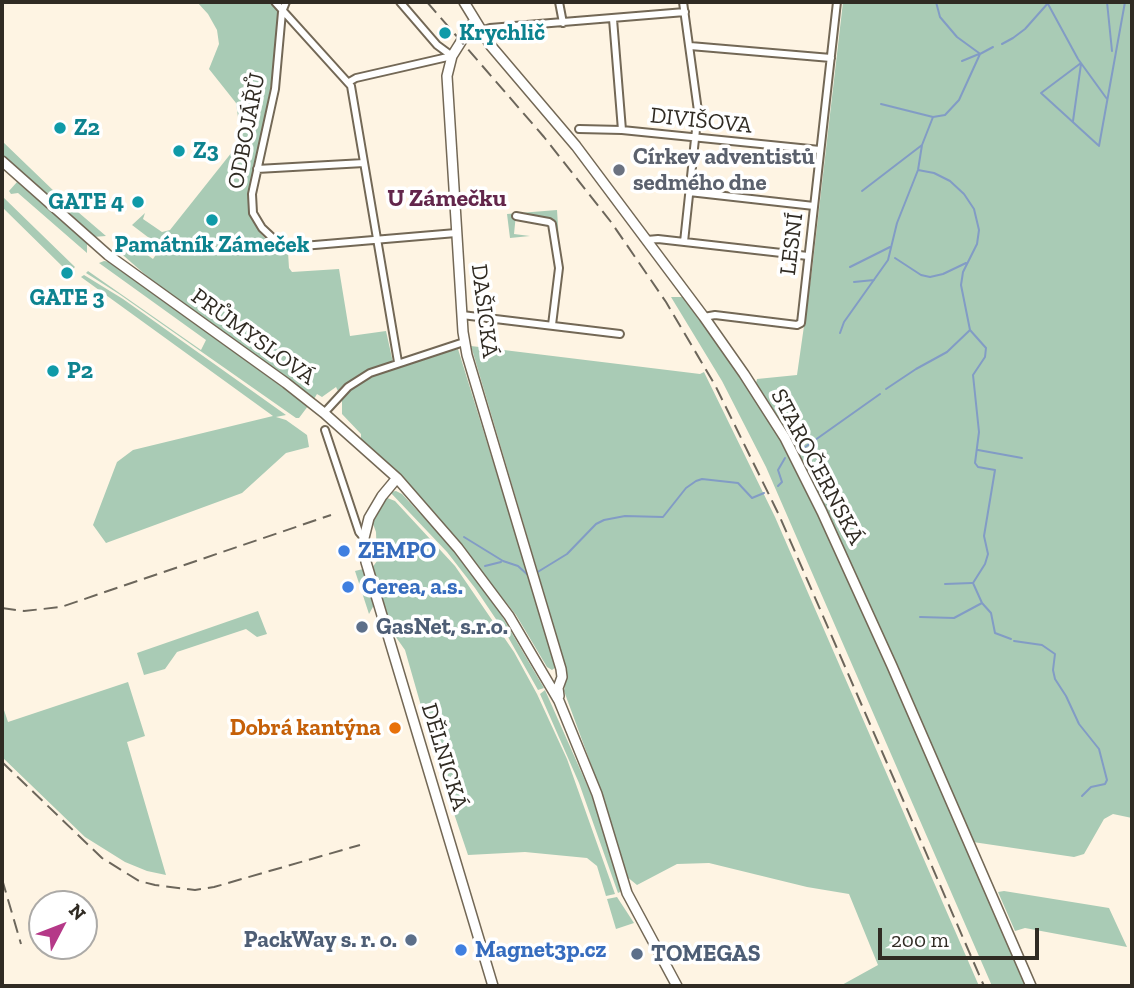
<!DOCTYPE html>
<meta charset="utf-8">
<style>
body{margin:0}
#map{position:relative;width:1134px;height:988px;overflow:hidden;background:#fef4e3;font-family:"Zilla Slab",serif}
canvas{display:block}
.frame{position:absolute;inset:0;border:4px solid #302b23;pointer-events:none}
.north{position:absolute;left:28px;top:890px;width:70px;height:70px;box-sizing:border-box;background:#fff;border:2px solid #acaaa7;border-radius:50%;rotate:48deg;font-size:19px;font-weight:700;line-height:28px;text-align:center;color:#302b23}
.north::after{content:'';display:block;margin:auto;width:24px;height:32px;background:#b53988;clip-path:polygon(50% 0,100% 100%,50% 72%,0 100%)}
.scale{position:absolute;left:878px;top:928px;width:161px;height:32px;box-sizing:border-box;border:4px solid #302b23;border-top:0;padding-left:9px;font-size:21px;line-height:24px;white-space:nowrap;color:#302b23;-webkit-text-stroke:5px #fff;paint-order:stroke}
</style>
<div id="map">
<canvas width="1134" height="988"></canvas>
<div class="frame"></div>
<div class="north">N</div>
<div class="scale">200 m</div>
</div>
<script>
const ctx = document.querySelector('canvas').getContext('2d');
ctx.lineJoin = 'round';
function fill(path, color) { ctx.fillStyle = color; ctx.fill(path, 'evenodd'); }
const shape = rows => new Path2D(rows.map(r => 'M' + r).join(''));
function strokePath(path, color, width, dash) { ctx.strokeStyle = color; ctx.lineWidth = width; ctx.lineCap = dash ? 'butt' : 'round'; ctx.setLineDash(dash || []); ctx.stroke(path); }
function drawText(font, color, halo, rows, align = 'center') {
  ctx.font = font + ' "Zilla Slab",serif'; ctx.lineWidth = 7; ctx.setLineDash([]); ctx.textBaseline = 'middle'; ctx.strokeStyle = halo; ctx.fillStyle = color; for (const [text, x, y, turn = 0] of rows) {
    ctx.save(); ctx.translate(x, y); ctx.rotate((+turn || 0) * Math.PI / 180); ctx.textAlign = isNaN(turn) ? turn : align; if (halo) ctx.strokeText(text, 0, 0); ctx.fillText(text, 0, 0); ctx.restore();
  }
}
const green = shape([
 [197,2,268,2,279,11,272,79,260,143,248,191,249,212,260,233,273,246,288,252,289,268,292,272,339,269,350,336,386,331,394,367,458,349,552,652,556,667,552,670,547,667,516,615,436,514,361,439,361,434,342,414,342,399,336,387,322,397,317,394,314,399,165,292,116,249,116,242,120,236,125,235,125,239,153,259,161,247,132,225,145,213,143,219,162,232,170,230,232,152,240,131,236,103,209,69,219,44,217,30,208,14],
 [843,2,1132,2,1132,818,1113,814,1104,819,1084,854,1074,857,973,842,819,494,789,436,756,383,757,379,797,375,812,270],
 [2,141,57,194,106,236,93,237,36,188,2,156],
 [17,182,87,243,87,253,18,193,11,194,9,191],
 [2,196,75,267,72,270,69,272,63,267,2,207],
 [557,210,559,242,556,243,548,220,516,214,514,234,530,236,510,238,507,214],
 [104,261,111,262,308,406,299,418,296,418,119,294,86,273,88,271,201,350,206,340,99,263],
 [84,275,123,299,286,415,276,417,286,420,307,435,309,447,286,453,242,493,106,543,93,525,117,462,133,450,273,416,81,277],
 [671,297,685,297,714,336,781,440,811,498,888,668,1026,986,992,986,766,467,722,381],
 [471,346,700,374,704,372,775,517,979,986,840,986,878,965,849,894,807,887,709,863,677,864,637,885,626,876,603,797,564,691,567,671],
 [396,491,402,494,453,549,496,606,544,688,538,690,508,637,475,588,447,552,390,492],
 [385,497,395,501,455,566,514,652,537,694,567,759,615,894,606,896,597,866,587,858,525,852,468,855,440,772,405,650,393,633,372,568,377,561,376,532,372,521],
 [363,569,374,605,369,614,355,571],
 [258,611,267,634,257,637,246,629,177,652,165,669,144,675,137,653],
 [128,682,145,736,127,742,166,875,147,871,125,862,85,837,2,757,2,704,8,722],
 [545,690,591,794,621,888,620,892,618,893,579,783,540,694],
 [1004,891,1109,908,1127,947,1025,928,1015,931,998,892],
 [617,897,634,923,616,929,607,899]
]);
const stream = shape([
 [936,2,940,17,957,37,979,53],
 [1107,2,1112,51],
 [1048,4,1078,59,1107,99],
 [1002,44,1013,38,1025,29,1049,2],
 [962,61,979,54],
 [1081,63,1041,93,1098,145],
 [881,104,933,117,945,115,959,100,980,54,993,47],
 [1073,121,1081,64],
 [1099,146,1125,2],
 [862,191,922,145],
 [895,258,921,275,930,277,943,274,966,263],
 [850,267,890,247],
 [854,282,874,280],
 [970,330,986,348,985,357,973,375,979,432,975,463,978,467,995,470,984,536,988,554,985,564,973,583,982,603,991,613,995,633,1011,639],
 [840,333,844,322,888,260,897,223,918,170,922,145,933,117],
 [886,389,916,369,947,352,970,330,961,285,963,272,977,244,979,230,974,209,964,194,950,181,934,173,918,170],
 [801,450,880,394],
 [978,450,1022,458],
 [778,486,782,482,778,470,785,458],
 [464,537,503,561,518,566,529,576],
 [485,566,501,562],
 [536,573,567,554,596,524,604,520,625,516,663,517,686,488,696,481,702,479,738,483,752,498,764,493],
 [945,584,972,583],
 [920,617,954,618,982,603],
 [1014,641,1042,645,1055,654,1053,670,1055,679,1066,696,1079,724,1099,749,1107,780,1105,784,1091,787,1082,796]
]);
const street = shape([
 [275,2,351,86,398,362],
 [286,2,282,12,275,89,252,194,253,213,262,228,278,243,291,247,456,233],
 [400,2,437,45,452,56],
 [559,2,563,23],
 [683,2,698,111,684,242],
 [613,19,622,130],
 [480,31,490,28,685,12],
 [690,46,831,58],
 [349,82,356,78,452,56],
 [579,129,622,130,820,150],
 [257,169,364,163],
 [689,192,814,206],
 [516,216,549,222,552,224,559,268,552,325],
 [647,240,658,239,808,256],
 [462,315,620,334],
 [704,317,715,315,797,325,801,323,837,2],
 [324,413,348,387,370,373,464,342],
 [325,430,359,532,364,538]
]);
const secondary = shape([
 [464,2,491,46,576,146,704,317,744,374,785,438,822,512,892,666,1031,986],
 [474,21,452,56,447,76,463,332,467,355,561,669,562,677,558,688,559,696],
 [2,161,108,255,286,383,324,413,397,478,458,548,509,616,559,701,597,794,627,893,677,986],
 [397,478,382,496,369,518,364,538,366,562,493,986]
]);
const rail = shape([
 [427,2,544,137,611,222,666,302,715,385,779,515,984,986],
 [2,608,24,611,61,607,331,515],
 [2,762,102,858,139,881,155,885,195,890,214,887,360,845],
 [2,879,21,944]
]);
const markers = [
 [445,33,7,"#0f9aa8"],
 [60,128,7,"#0f9aa8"],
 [179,151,7,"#0f9aa8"],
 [619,170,7,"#6b7280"],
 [138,202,7,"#0f9aa8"],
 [212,220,7,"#0f9aa8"],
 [67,273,7,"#0f9aa8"],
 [53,371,7,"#0f9aa8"],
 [344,551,7,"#3f7fe0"],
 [348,587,7,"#3f7fe0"],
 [362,627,7,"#5c6f8a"],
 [395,728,7,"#e8710a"],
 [411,940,7,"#5c6f8a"],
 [461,950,7,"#3f7fe0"],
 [637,954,7,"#5c6f8a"]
];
const cultureNames = [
 ["Krychlič",459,33],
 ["Z2",74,128],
 ["Z3",193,151],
 ["GATE 4",124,202,"right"],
 ["Památník Zámeček",212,245,"center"],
 ["GATE 3",67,298,"center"],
 ["P2",67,371]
];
const streetNames = [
 ["DIVIŠOVA",701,121,6],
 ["ODBOJÁŘŮ",247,131,-79],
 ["LESNÍ",792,244,-83],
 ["DAŠICKÁ",484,311,83],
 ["PRŮMYSLOVÁ",253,337,36],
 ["STAROČERNSKÁ",817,467,62],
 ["DĚLNICKÁ",444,757,73]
];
const worshipNames = [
 ["Církev adventistů",633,157],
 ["sedmého dne",633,183]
];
const shopNames = [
 ["ZEMPO",358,551],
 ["Cerea, a.s.",362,587],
 ["Magnet3p.cz",475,950]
];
const serviceNames = [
 ["GasNet, s.r.o.",376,627],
 ["PackWay s. r. o.",397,940,"right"],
 ["TOMEGAS",651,954]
];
const foodNames = [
 ["Dobrá kantýna",381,728]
];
const neighbourhoodNames = [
 ["U Zámečku",447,199]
];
fill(green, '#a9cbb5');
strokePath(stream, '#829cc5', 2);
strokePath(street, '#736856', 10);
strokePath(secondary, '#736856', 12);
strokePath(street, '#fff', 6);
strokePath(secondary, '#fff', 9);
strokePath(rail, '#6c665b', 2, [14, 7]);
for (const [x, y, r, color] of markers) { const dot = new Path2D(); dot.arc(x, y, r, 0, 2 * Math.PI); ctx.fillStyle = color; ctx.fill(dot); strokePath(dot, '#fff', 2.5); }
drawText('bold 23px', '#0d838f', '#fff', cultureNames, 'left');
drawText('23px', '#302b23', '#fff', streetNames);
drawText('bold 23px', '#5b616d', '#fff', worshipNames, 'left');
drawText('bold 23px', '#366cbe', '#fff', shopNames, 'left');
drawText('bold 23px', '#4e5e75', '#fff', serviceNames, 'left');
drawText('bold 23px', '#c56008', '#fff', foodNames, 'right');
drawText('bold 24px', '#63264b', '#fff', neighbourhoodNames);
</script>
